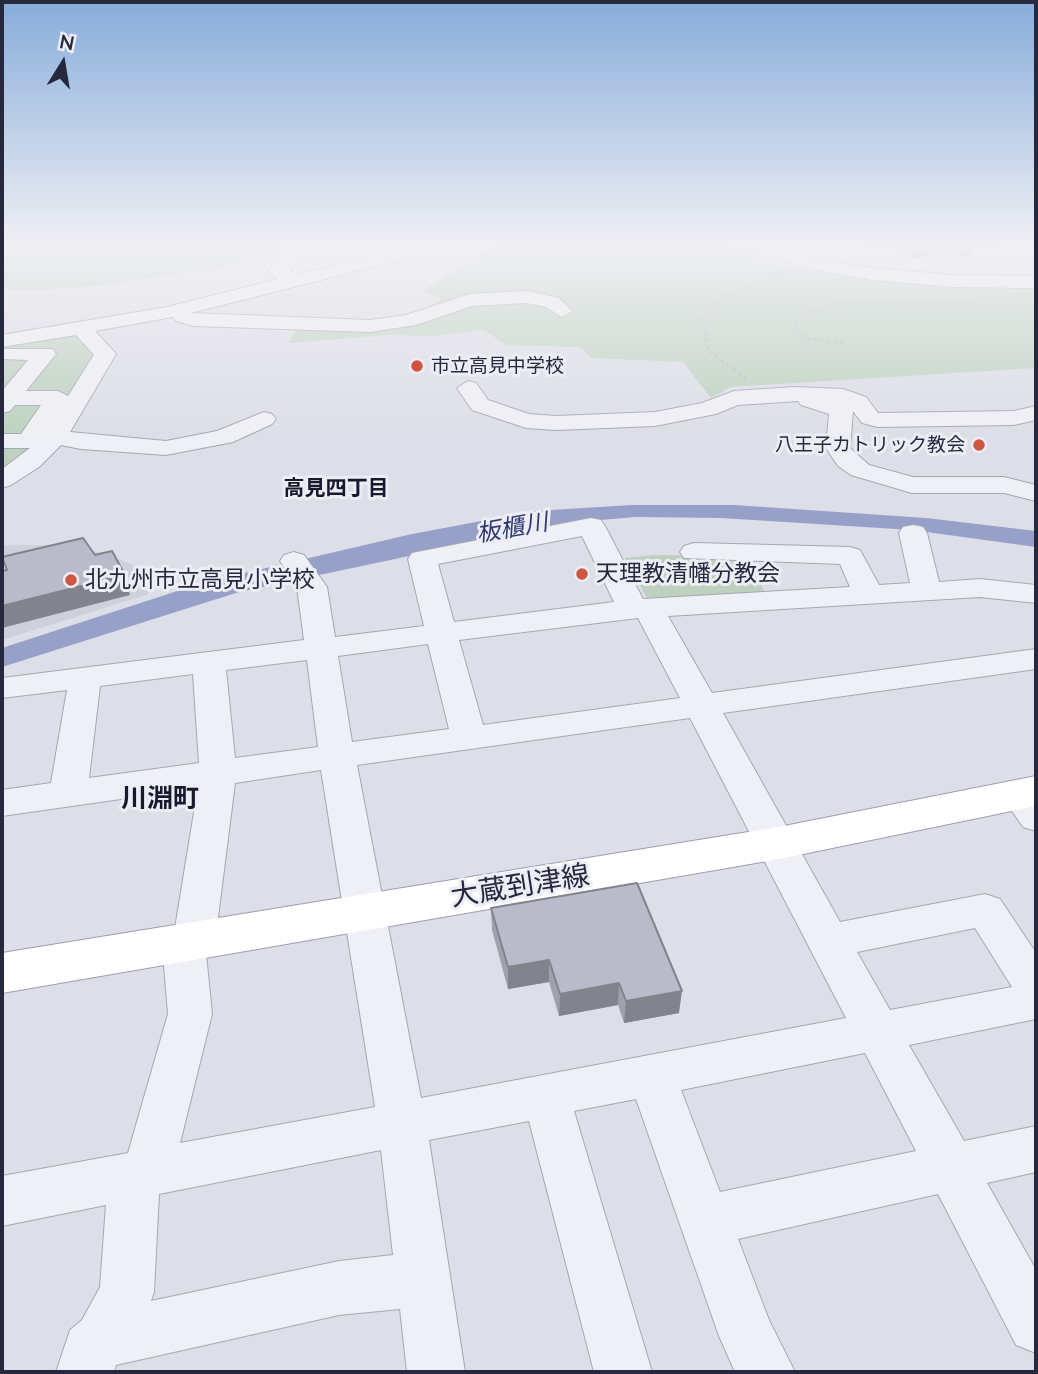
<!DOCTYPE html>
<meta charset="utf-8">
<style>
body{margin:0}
#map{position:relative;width:1038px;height:1374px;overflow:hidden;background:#dddee7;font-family:Lato,sans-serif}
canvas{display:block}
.frame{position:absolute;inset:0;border:4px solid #26283d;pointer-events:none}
.north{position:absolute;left:28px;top:28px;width:70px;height:70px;-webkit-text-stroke:5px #ecedf5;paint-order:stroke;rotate:11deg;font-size:19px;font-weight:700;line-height:28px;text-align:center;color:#26283d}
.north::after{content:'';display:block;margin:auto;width:24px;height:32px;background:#26283d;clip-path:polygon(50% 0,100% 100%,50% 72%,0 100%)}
</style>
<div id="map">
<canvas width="1038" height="1374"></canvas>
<div class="frame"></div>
<div class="north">N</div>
</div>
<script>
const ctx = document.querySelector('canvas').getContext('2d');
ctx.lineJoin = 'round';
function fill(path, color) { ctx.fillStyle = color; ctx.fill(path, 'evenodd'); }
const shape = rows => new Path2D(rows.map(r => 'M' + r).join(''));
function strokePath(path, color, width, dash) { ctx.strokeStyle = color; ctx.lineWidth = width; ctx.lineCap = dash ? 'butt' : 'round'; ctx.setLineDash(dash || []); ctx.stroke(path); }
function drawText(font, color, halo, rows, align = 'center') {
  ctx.font = font + ' Lato,"Noto Sans JP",sans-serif'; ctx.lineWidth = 6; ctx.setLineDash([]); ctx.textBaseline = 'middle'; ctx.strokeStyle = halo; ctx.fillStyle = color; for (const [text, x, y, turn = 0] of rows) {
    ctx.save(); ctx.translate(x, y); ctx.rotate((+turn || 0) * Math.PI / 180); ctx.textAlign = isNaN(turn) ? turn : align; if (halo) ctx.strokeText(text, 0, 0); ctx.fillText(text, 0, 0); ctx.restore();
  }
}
const built = shape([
 [2,545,49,545,104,553,133,565,149,594,2,640]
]);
const green = shape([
 [2,246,286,246,271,260,96,286,20,291,2,289],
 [494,246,729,246,778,264,855,278,958,288,1036,287,1036,368,731,387,711,398,683,362,592,358,579,347,506,345,484,330,432,336,390,335,289,343,297,327,407,318,442,299,422,291],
 [60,334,80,336,98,356,40,447,2,475,2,344],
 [655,555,752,556,754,572,766,594,649,602,625,558]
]);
const water = shape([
 [632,505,734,505,926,518,1036,531,1036,547,912,530,721,518,636,517,565,523,239,592,2,667,2,648,202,583,412,534,535,511]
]);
const path = shape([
 [844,343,806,338,793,332,798,318,839,302,1036,305],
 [746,379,708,350,703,321,706,309,720,299,785,272]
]);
const minor = shape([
 [296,246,316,246,289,270,297,275,413,246,443,246,440,250,191,313,370,320,406,315,470,294,527,291,559,298,572,311,562,317,546,307,527,303,472,306,416,325,370,332,194,326,176,321,173,317,95,331,116,354,70,432,166,441,217,431,264,412,272,414,276,419,272,424,233,442,166,455,81,449,61,445,39,467,11,485,2,488,2,469,30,448,2,448,2,434,21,434,41,405,15,405,10,411,2,413,2,391,28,360,2,359,2,349,53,349,56,354,26,391,58,391,68,396,94,355,76,335,2,347,2,335,167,307,278,279,268,271,296,246],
 [743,246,771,246,811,258,872,268,953,275,1036,276,1036,288,953,287,872,280,803,267,746,250,743,246],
 [468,381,476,383,488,400,529,414,556,416,655,412,702,403,734,391,795,387,843,389,866,397,878,413,1014,411,1036,406,1036,420,1014,425,878,427,862,423,853,411,850,448,869,465,913,477,1004,477,1036,485,1036,501,1004,493,912,493,851,475,838,466,826,448,829,414,801,405,798,401,738,405,716,414,655,426,556,430,526,428,472,410,457,388,468,381],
 [591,518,601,520,605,526,643,599,850,587,840,564,684,558,680,552,684,546,694,543,850,547,860,550,879,585,910,583,899,533,903,527,913,525,923,527,927,533,939,582,980,579,1036,585,1036,603,980,597,668,616,712,693,1036,649,1036,669,723,713,840,922,985,894,1000,899,1036,953,1036,1019,909,1045,964,1141,1036,1126,1036,1172,987,1183,1036,1270,1036,1353,1016,1345,938,1194,738,1239,769,1320,795,1372,735,1372,719,1336,636,1099,574,1111,652,1372,594,1372,529,1121,429,1140,465,1372,407,1372,400,1309,339,1315,116,1365,114,1372,56,1372,70,1330,82,1320,100,1287,106,1205,2,1226,2,1176,128,1153,168,1014,162,942,168,930,175,928,198,788,2,816,2,790,51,783,67,690,2,698,2,678,304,640,297,587,280,561,284,555,294,552,304,555,327,587,335,637,424,626,408,559,412,553,591,518],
 [582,536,614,602,454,622,438,564,582,536],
 [638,618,680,698,483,725,459,640,638,618],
 [428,644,449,729,352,742,338,656,428,644],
 [307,660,318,747,235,758,226,670,307,660],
 [193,674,199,763,89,778,100,686,193,674],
 [690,718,846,1018,421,1098,357,765,690,718],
 [321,770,375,1107,180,1143,212,1014,206,954,215,941,235,783,321,770],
 [975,928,1012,987,890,1010,857,952,975,928],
 [865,1053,916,1151,720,1192,681,1090,865,1053],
 [381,1150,393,1255,339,1261,151,1301,154,1292,159,1194,381,1150],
 [1020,782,1033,786,1036,790,1036,831,1023,827,1001,795,1007,786,1020,782]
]);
const major = shape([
 [1036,776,1036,806,779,859,2,993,2,953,779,827,1036,776]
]);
const wall = shape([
 [865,246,1002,246,1001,249,973,250,968,257,935,252,917,258,893,249,867,249],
 [491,908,679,1013,624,1023,618,1005,559,1016,549,982,508,989,492,930]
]);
const shadedWall = shape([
 [919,246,936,246,935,252,917,258],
 [970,246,973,246,973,250,968,257],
 [125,575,130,595,2,628,2,606],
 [549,960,549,982,508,989,508,967],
 [619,983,618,1005,559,1016,560,994],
 [682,991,679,1013,624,1023,626,1001]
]);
const building = shape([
 [83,538,95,555,112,551,125,575,2,606,2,571,7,570,2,557,83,538],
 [637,883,682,991,626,1001,619,983,560,994,549,960,508,967,491,908,637,883]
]);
const markers = [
 [417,366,7,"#cf553f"],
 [979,445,7,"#cf553f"],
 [582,574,7,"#cf553f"],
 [71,580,7,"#cf553f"]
];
const farPoinames = [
 ["市立高見中学校",431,366],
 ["八王子カトリック教会",965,445,"right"]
];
const farNeighbourhoodnames = [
 ["高見四丁目",336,488]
];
const poiNames = [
 ["天理教清幡分教会",596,574],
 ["北九州市立高見小学校",85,580]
];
const waterNames = [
 ["板櫃川",512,528,-10]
];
const quarterNames = [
 ["川淵町",160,799]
];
const nearStreetnames = [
 ["大蔵到津線",520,886,-9]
];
fill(built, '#cfd0dc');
fill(green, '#bed1bf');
fill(water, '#97a0c8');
strokePath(minor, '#a6a7b4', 2);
strokePath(major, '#9c9eb3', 2);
strokePath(path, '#bbbcc5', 2.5, [3.5, 3.5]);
fill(minor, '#eff0f5');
fill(major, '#fff');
fill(wall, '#a0a1ae');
fill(shadedWall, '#82838d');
fill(building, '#babbca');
strokePath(building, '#82838d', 2);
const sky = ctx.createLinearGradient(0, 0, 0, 438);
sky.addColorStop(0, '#87acdb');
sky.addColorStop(0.56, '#f0f0f4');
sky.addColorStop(1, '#f0f0f400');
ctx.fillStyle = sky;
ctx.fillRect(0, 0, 1038, 438);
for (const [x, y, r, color] of markers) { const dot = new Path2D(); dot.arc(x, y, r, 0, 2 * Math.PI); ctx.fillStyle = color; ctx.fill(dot); strokePath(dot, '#ecedf5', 2.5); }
drawText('19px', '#26283d', '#ecedf5', farPoinames, 'left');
drawText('bold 21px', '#19192e', '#ecedf5', farNeighbourhoodnames);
drawText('23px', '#26283d', '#ecedf5', poiNames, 'left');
drawText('italic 24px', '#303a71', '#ecedf5', waterNames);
drawText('bold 26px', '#19192e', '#ecedf5', quarterNames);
drawText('28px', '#26283d', '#ecedf5', nearStreetnames);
</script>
